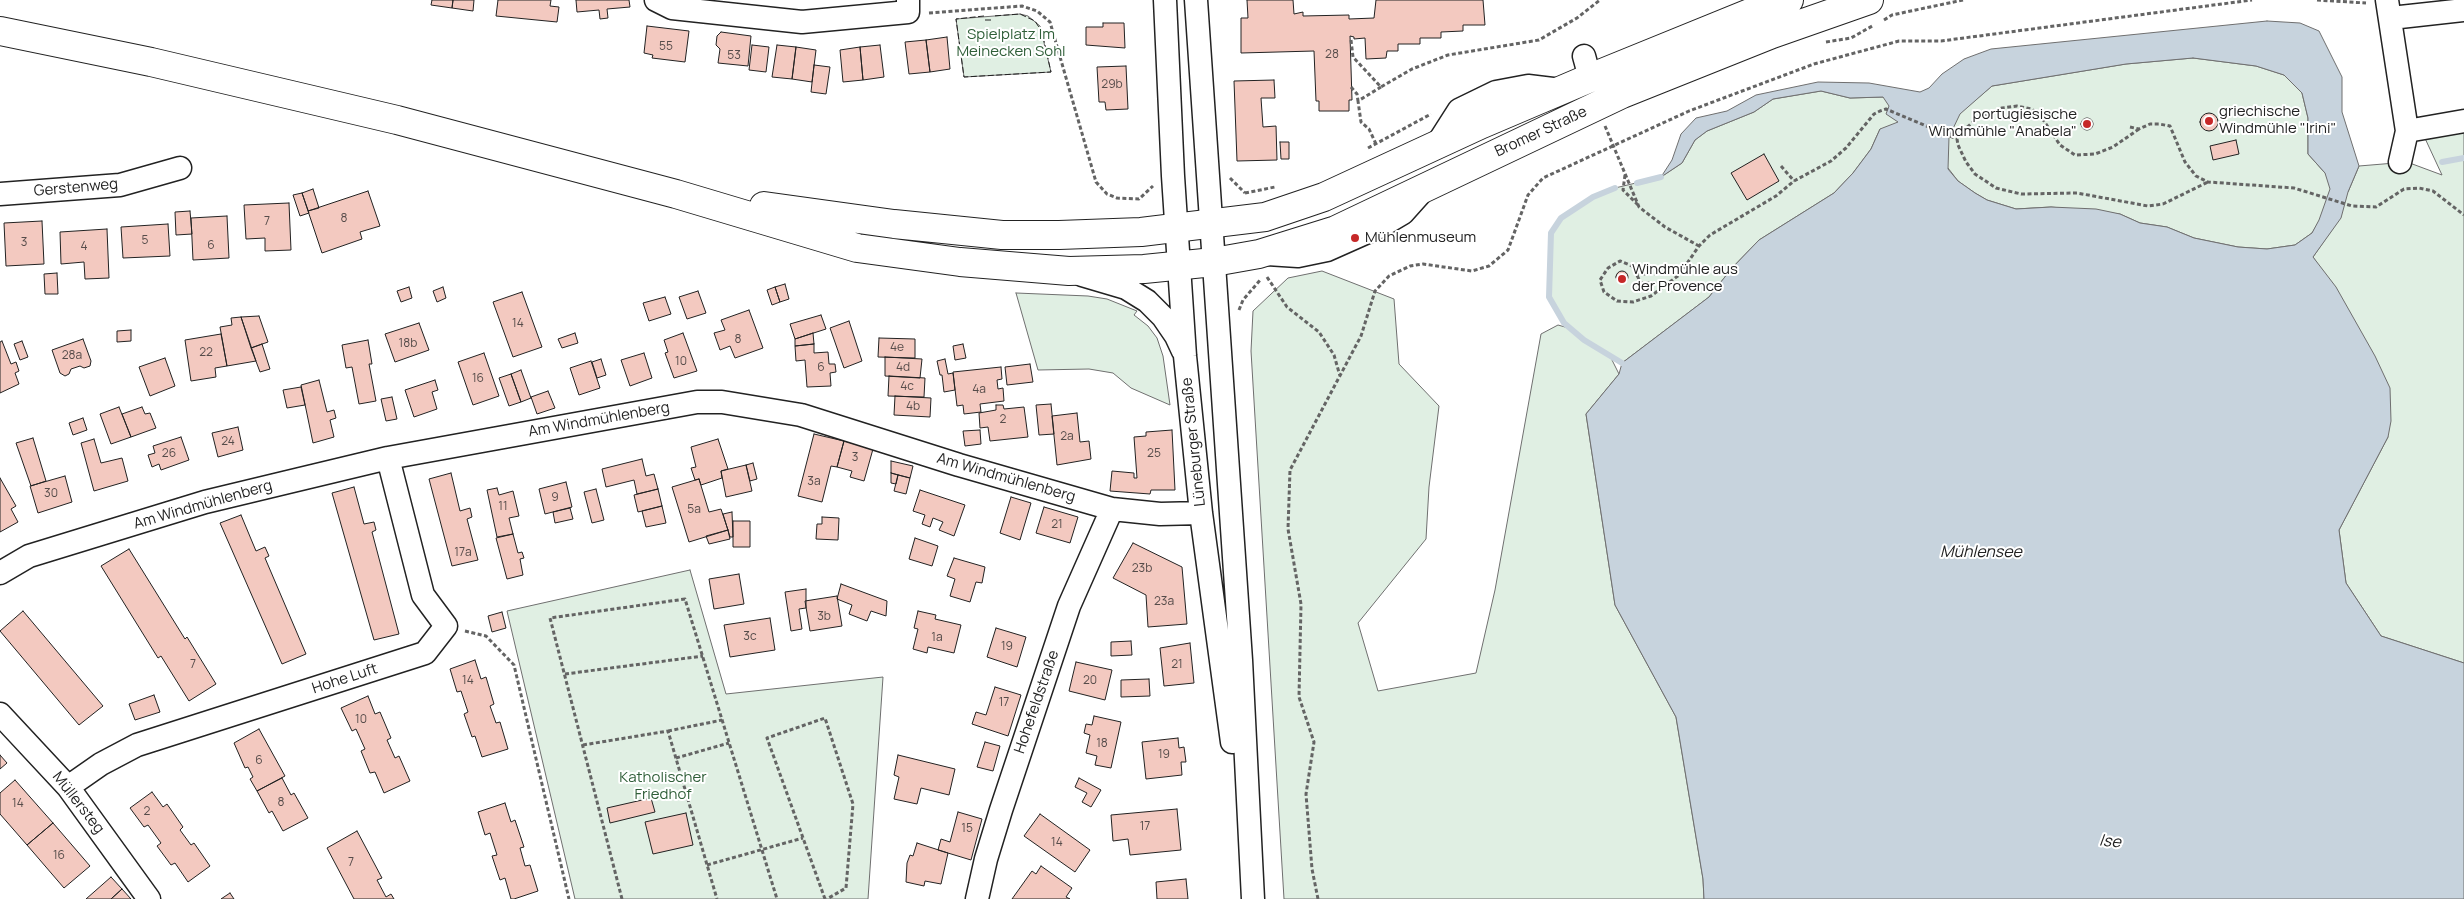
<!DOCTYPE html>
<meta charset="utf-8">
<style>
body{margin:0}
canvas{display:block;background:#fff}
</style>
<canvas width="2464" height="899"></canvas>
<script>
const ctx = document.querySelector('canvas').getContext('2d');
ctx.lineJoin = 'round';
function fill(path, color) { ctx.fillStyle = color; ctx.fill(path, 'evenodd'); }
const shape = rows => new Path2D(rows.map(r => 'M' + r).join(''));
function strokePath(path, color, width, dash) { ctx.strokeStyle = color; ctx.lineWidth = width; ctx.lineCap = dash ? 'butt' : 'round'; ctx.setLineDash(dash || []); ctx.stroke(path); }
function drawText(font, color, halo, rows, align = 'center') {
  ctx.font = font + ' Manrope,sans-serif'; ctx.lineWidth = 4; ctx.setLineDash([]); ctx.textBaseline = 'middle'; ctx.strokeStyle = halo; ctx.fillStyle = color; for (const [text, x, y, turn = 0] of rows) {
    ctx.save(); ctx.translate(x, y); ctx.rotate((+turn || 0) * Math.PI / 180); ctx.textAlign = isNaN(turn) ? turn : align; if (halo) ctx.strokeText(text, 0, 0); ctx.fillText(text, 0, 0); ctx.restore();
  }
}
const green = shape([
 [1020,14,1028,16,1040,26,1051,72,964,77,956,19,1020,14],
 [2193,58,2256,66,2284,75,2302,93,2308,118,2308,154,2325,173,2348,192,2359,166,2407,162,2442,175,2423,134,2464,125,2464,663,2381,636,2346,583,2339,530,2388,437,2321,269,2313,257,2340,218,2320,220,2312,233,2295,245,2267,249,2238,247,2194,238,2167,227,2140,223,2120,214,2051,207,2016,209,1987,200,1975,193,1958,181,1948,168,1880,129,1871,149,1853,173,1834,193,1759,240,1732,268,1709,297,1622,363,1610,356,1619,374,1586,414,1615,605,1676,717,1703,879,1704,899,1284,899,1251,351,1253,311,1288,278,1322,271,1394,299,1399,364,1439,406,1429,487,1426,539,1358,623,1378,691,1476,673,1495,590,1541,334,1558,325,1572,329,1564,323,1549,297,1551,233,1561,218,1593,197,1615,188,1661,177,1682,163,1695,140,1707,131,1754,112,1773,99,1821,91,1850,98,1884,97,1960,113,1992,86,2126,64,2193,58],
 [1016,293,1088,296,1107,299,1137,311,1134,315,1148,326,1157,338,1163,356,1170,405,1131,388,1113,373,1089,369,1038,370,1016,293],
 [690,570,726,694,883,677,868,899,575,899,507,611,690,570]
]);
const water = shape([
 [2267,21,2300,23,2319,31,2342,77,2342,112,2359,166,2348,192,2341,218,2313,257,2336,287,2375,356,2390,388,2391,421,2388,437,2339,530,2346,583,2381,636,2464,663,2464,899,1704,899,1703,879,1676,717,1615,605,1586,414,1619,374,1622,363,1709,297,1732,268,1759,240,1834,193,1853,173,1871,149,1880,129,1898,122,1886,114,1889,106,1883,97,1850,98,1821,91,1773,99,1754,112,1707,131,1695,140,1682,163,1661,177,1672,160,1681,134,1696,118,1727,111,1756,95,1818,82,1869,83,1920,92,1929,88,1942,74,1964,59,1991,49,2267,21],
 [2193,58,2256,66,2284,75,2302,93,2308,118,2308,154,2325,173,2330,189,2319,220,2312,233,2295,245,2267,249,2238,247,2194,238,2167,227,2140,223,2120,214,2096,209,2051,207,2016,209,1987,200,1975,193,1958,181,1948,169,1949,137,1960,114,1992,86,2126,64,2193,58]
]);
const stream = shape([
 [2442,162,2464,158],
 [1637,183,1661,177],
 [1615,188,1593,197,1561,218,1551,233,1549,297,1564,323,1584,340,1622,363]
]);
const building = shape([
 [432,0,453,0,452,8,431,5,432,0],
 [453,0,474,0,473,11,452,8,453,0],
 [498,0,551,0,550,6,559,7,557,22,496,16,498,0],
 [576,0,629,0,630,7,607,9,608,18,600,19,599,10,577,12,576,0],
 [1247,0,1293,0,1294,14,1303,12,1303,16,1349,15,1349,19,1374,18,1376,0,1483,0,1485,25,1463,25,1463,31,1441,32,1441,38,1420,38,1420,44,1398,44,1398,51,1387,51,1386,58,1366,59,1365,38,1354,39,1354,37,1350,36,1352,100,1349,100,1349,111,1319,111,1319,101,1316,101,1314,51,1241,53,1241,18,1248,18,1247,0],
 [1103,23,1124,23,1125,48,1086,45,1086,27,1103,27,1103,23],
 [647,26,689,31,685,62,652,58,653,55,644,53,647,26],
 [721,32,751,36,748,66,718,63,720,49,716,45,717,36,721,32],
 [947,37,950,69,930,72,926,40,947,37],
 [926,40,930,72,909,74,905,42,926,40],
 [752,45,769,47,766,72,749,70,752,45],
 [777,45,796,47,792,79,772,77,777,45],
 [880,45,884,77,863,80,860,47,880,45],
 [796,47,816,50,812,82,792,79,796,47],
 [860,47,863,80,843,82,840,50,860,47],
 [814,65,830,67,826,94,811,92,814,65],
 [1126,66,1128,109,1106,110,1105,102,1099,102,1097,67,1126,66],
 [1274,80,1275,98,1261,98,1263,127,1276,126,1277,160,1237,161,1234,81,1274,80],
 '2200 122a9 9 0 1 1 18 0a9 9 0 1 1-18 0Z',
 '2081 124a6 6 0 1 1 12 0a6 6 0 1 1-12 0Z',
 [2236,140,2239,154,2213,160,2210,146,2236,140],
 [1280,142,1289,142,1289,159,1281,159,1280,142],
 [1764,154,1779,181,1747,200,1731,173,1764,154],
 [313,189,319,208,308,211,302,193,313,189],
 [368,191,380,226,360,232,362,239,322,253,308,211,368,191],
 [302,193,309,213,300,216,293,195,302,193],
 [289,203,291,250,265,251,265,238,246,239,244,205,289,203],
 [190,211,192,234,176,235,175,212,190,211],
 [227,216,229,258,193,260,191,218,227,216],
 [42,221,44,264,6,266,4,223,42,221],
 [168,224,170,256,123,258,121,227,168,224],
 [107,229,109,278,85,279,84,262,61,264,60,232,107,229],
 '1616 277a6 6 0 1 1 12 0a6 6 0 1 1-12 0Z',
 [57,273,58,294,45,294,44,274,57,273],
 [785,284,789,299,780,302,775,287,785,284],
 [409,287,412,298,401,302,397,291,409,287],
 [443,287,446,298,437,302,433,291,443,287],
 [775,287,780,302,772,305,767,290,775,287],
 [698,291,706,313,687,319,679,297,698,291],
 [522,292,542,347,513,357,493,302,522,292],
 [665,297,671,314,649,321,643,303,665,297],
 [749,310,763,348,735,358,730,346,720,350,714,333,725,330,721,320,749,310],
 [821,315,826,329,795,339,790,324,821,315],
 [259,316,268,342,251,348,241,317,259,316],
 [241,317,256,361,227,366,220,327,232,325,231,318,241,317],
 [849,321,862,361,844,368,830,328,849,321],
 [419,323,429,350,395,362,385,334,419,323],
 [131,330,131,341,117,342,117,331,131,330],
 [575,333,578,343,562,348,558,339,575,333],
 [683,333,697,371,674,378,665,353,668,352,664,340,683,333],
 [813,333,814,344,795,346,795,339,813,333],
 [221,334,227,366,215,368,216,377,191,381,185,340,221,334],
 [879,338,915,339,915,358,878,357,879,338],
 [83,339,91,361,90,366,84,368,80,366,71,369,69,374,65,376,60,373,52,350,83,339],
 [368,340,372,364,369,364,376,401,359,404,352,367,346,368,342,345,368,340],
 [2,341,11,364,16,362,19,371,15,373,19,384,0,393,0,342,2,341],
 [22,341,28,357,20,360,14,344,22,341],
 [262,344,270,369,260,372,251,348,262,344],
 [814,344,814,353,828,352,829,364,835,364,836,372,830,373,831,386,807,387,805,360,796,361,795,346,814,344],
 [963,344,966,358,955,360,953,346,963,344],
 [484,353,499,396,473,405,458,362,484,353],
 [644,353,652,378,630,386,621,360,644,353],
 [885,357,922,359,920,378,885,376,885,357],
 [165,358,175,386,150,396,139,367,165,358],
 [601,359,606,375,597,378,592,362,601,359],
 [945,359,948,374,953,373,955,390,944,392,942,375,940,375,937,361,945,359],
 [591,361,600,388,579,395,570,368,591,361],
 [1030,364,1033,382,1007,385,1005,367,1030,364],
 [1001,367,1002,379,997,380,998,389,1003,388,1004,401,980,404,981,412,964,414,963,405,957,406,953,372,1001,367],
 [521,370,531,398,521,402,511,374,521,370],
 [511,374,521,402,509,406,499,378,511,374],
 [889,376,925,378,924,397,888,396,889,376],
 [319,380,327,412,334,410,336,418,330,420,334,437,313,443,301,385,319,380],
 [435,380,438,390,432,392,437,409,414,417,405,390,435,380],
 [301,387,305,405,287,408,283,390,301,387],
 [548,391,555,408,537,414,531,397,548,391],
 [895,396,931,398,930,417,894,415,895,396],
 [392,397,397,419,386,421,381,399,392,397],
 [1051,404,1054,434,1039,435,1036,405,1051,404],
 [996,405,1003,405,1004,409,1024,407,1028,437,990,441,988,427,980,428,979,413,996,410,996,405],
 [119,407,131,437,111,444,100,414,119,407],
 [142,407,145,414,150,413,156,428,131,437,122,414,142,407],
 [1077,413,1080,442,1089,441,1091,459,1057,465,1052,416,1077,413],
 [83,418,87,430,73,435,69,423,83,418],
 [238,427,243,450,218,457,212,433,238,427],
 [980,430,981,444,965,446,963,431,980,430],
 [1172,430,1175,490,1151,490,1150,494,1110,491,1112,471,1134,473,1134,478,1137,478,1134,437,1146,436,1146,432,1172,430],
 [814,434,844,441,837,467,831,466,822,502,798,496,814,434],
 [181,437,189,460,161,470,159,464,152,467,148,455,155,453,153,446,181,437],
 [33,438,46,481,31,486,16,443,33,438],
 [94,439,101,463,122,458,128,481,94,491,81,443,94,439],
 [718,439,728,469,721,471,722,478,701,485,699,479,695,480,691,468,696,467,691,447,718,439],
 [844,441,873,449,864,481,850,477,852,471,837,467,844,441],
 [642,459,646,476,654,474,658,489,637,494,634,480,606,487,602,469,642,459],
 [891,461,913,466,910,478,891,473,891,461],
 [753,463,757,479,750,481,746,465,753,463],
 [746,465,752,491,726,497,721,471,746,465],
 [451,473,460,511,470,508,472,517,467,519,478,560,452,566,429,479,451,473],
 [891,473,898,475,896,484,891,483,891,473],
 [898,475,910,478,906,494,894,491,898,475],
 [65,476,72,502,38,513,30,486,65,476],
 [0,478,16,506,11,509,18,522,0,532,0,478],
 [699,479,709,512,721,509,728,530,689,542,672,487,699,479],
 [566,482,572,507,545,514,539,489,566,482],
 [354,487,364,524,374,522,376,530,372,532,399,634,374,640,332,493,354,487],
 [497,488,499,495,513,491,519,516,509,518,513,534,497,537,487,490,497,488],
 [596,489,604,520,592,523,584,492,596,489],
 [658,489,662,506,638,512,634,495,658,489],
 [920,490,965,505,954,536,939,530,943,522,933,518,930,527,922,524,925,515,913,511,920,490],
 [1011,497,1031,503,1020,540,1000,533,1011,497],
 [662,506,666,523,646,527,642,511,662,506],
 [1044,507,1078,517,1070,543,1036,533,1044,507],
 [570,508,573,519,555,523,553,512,570,508],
 [732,512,733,537,730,537,723,514,732,512],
 [241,515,256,551,265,547,269,556,265,558,306,654,282,664,220,523,241,515],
 [822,517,839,518,838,540,816,539,817,524,822,524,822,517],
 [733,521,750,521,750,547,733,547,733,521],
 [728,530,730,539,709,544,706,536,728,530],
 [513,534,518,553,522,552,524,558,520,559,523,575,507,579,496,538,513,534],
 [915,538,938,546,932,566,909,559,915,538],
 [1133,543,1182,567,1187,624,1148,627,1146,595,1113,578,1133,543],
 [129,549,185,639,187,637,216,684,189,701,161,656,158,658,101,566,129,549],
 [954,558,985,567,982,583,976,582,970,602,950,596,955,579,947,576,954,558],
 [739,574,744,604,714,609,709,579,739,574],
 [841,584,887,601,886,616,871,611,867,621,849,614,852,605,837,599,841,584],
 [806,589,806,608,799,609,802,629,791,631,785,592,806,589],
 [837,596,842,626,810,631,805,601,837,596],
 [23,611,103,706,79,725,0,631,23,611],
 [918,611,936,615,935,619,961,625,954,653,928,647,927,653,913,649,918,629,914,628,918,611],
 [502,612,506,628,492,632,488,616,502,612],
 [770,618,775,650,730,657,724,625,770,618],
 [996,628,1026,637,1017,667,987,657,996,628],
 [1131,641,1132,655,1111,656,1111,642,1131,641],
 [1190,643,1194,683,1164,686,1160,648,1190,643],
 [475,660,481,679,486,677,494,704,490,706,496,723,500,722,508,749,482,757,475,736,472,737,464,714,468,712,461,691,457,692,450,669,475,660],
 [1076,662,1112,670,1105,700,1069,691,1076,662],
 [1149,679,1150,696,1121,697,1121,680,1149,679],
 [995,687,1021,695,1008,736,972,724,976,712,986,715,995,687],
 [154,695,160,712,135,720,129,704,154,695],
 [368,696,375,714,380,712,391,738,387,740,395,758,399,756,410,781,384,793,375,772,370,773,361,751,365,749,356,729,352,731,341,708,368,696],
 [1094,716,1121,722,1111,768,1095,765,1097,756,1086,753,1090,735,1084,733,1086,724,1092,725,1094,716],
 [259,729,285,776,257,791,250,779,253,777,248,767,245,768,234,743,259,729],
 [1178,738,1179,748,1184,747,1186,762,1181,762,1182,775,1146,779,1142,742,1178,738],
 [985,742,1000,746,993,771,977,767,985,742],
 [0,755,7,763,0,769,0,755],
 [898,755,955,769,949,795,921,788,917,804,894,799,899,777,894,775,898,755],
 [282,778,291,795,294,793,308,818,283,831,272,811,269,813,257,791,282,778],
 [1079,778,1101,790,1091,807,1082,802,1087,793,1075,787,1079,778],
 [15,780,53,823,27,845,0,814,0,793,15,780],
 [152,792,163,807,167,804,183,827,180,830,191,845,194,843,210,866,188,882,175,863,171,865,157,846,161,843,148,825,144,827,130,808,152,792],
 [651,798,655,812,610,823,607,808,651,798],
 [505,803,511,822,515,820,524,847,520,848,525,866,530,865,538,891,514,899,511,899,505,878,500,880,492,856,497,855,490,833,485,835,478,812,505,803],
 [1177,809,1181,850,1130,855,1128,839,1113,841,1111,815,1177,809],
 [958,812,982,819,971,860,938,850,941,839,950,842,958,812],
 [686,813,693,845,653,854,645,822,686,813],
 [1040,814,1090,850,1075,872,1024,836,1040,814],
 [53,823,90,866,64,888,27,845,53,823],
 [357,831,382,878,377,880,386,897,391,894,394,899,354,899,327,848,357,831],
 [917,843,948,853,941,884,925,881,924,886,906,882,907,863,910,855,913,856,917,843],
 [1041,866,1072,888,1066,897,1070,899,1012,899,1032,871,1036,874,1041,866],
 [111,877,122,889,111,899,86,899,111,877],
 [1186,879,1188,899,1157,899,1156,882,1186,879],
 [122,889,131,899,111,899,122,889],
 [230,893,234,899,221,899,230,893]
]);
const path = shape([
 [2317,0,2366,3],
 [929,13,1022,6,1037,11,1050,22,1096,182,1107,194,1117,198,1139,199,1153,186],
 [1884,20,1892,15,1963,0],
 [1351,40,1353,57,1381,87,1412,69,1448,55,1539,40,1577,18,1600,0],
 [1826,42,1851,38,1874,25],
 [1351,87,1357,94,1358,101],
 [1605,126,1639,207,1665,227,1699,246],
 [2130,127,2139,129,2150,124,2159,124,2170,126,2185,162,2196,176,2208,182,2294,188,2352,206,2376,207,2404,189,2419,188,2433,191,2464,215],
 [2139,129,2113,147,2095,154,2075,155,2060,145,2044,121,2032,109,2017,106,2002,108,1976,119,1961,133,1957,139,1958,145,1966,162,1975,174,1996,188,2021,194,2077,193,2148,206,2163,204,2208,182],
 [1376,144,1369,129,1361,122,1358,101,1381,87],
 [1368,148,1431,114],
 [1781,166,1794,181],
 [1625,175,1623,190,1638,205],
 [1230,178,1245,193],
 [1245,193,1275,187],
 [1635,274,1655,274],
 [1267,277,1287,307,1319,332,1334,355,1340,376],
 [1662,286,1655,283,1641,283,1632,266,1620,261,1608,268,1600,280,1604,292,1617,301,1633,302,1651,296,1679,275,1699,246,1710,235,1776,196,1794,181,1831,161,1846,148,1874,114,1880,111,1886,109,1957,139],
 [1239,310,1243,300,1261,279],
 [465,631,486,636,514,665,569,899],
 [565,674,703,656],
 [668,731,722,720],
 [583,745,668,731,717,899],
 [676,758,729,743],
 [707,865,803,838],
 [622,899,550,618,685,599,777,899],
 [825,899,767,738,825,718,853,804,846,888,827,899],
 [1318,899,1312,869,1306,794,1314,742,1299,697,1301,604,1288,529,1290,470,1361,336,1375,291,1389,276,1410,266,1423,264,1472,271,1489,266,1508,250,1528,195,1543,178,1689,111,1814,64,1899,41,1941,41,2252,0]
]);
const minor = shape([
 [656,0,672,8,802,22,908,12,908,0],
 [1165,0,1173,176,1185,356,1201,513,1232,742],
 [1196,0,1241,660,1253,899],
 [2387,0,2407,131,2400,162],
 [2391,18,2464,10],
 [1584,56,1590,78],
 [2407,131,2464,121],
 [1436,146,1459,110,1496,92,1528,86,1561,90],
 [0,194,120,185,180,168],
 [1267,254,1298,256,1327,250,1381,226,1403,213,1420,194],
 [1082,275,1126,288,1147,301,1163,317,1176,336,1183,351],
 [0,573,29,556,205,502,288,482,388,458,697,402,722,402,801,415,959,465,1112,509,1160,514,1201,513],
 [0,714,68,787,149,899],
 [68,787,101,764,137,745,425,653,446,626,423,595,388,458],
 [977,899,986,859,1001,810,1069,606,1112,509]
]);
const major = shape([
 [0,31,151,62,397,120,676,194,857,248,960,262,1069,271,1144,269,1214,262,1259,254,1336,230,1622,94,1772,34,1869,0],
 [764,206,894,224,1002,235,1059,235,1141,232,1265,217,1324,197,1482,124,1590,78,1762,8,1789,0]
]);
const fence = shape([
 [984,16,956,19,964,77,1051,72,1042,32,1035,21,1020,14,993,16],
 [985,20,993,20]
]);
const markers = [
 [2209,121,5,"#c62828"],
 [2087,124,5,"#c62828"],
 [1355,238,5,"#c62828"],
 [1622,279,5,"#c62828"]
];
const numberNames = [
 ["55",666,47],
 ["28",1332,55],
 ["53",734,56],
 ["29b",1112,85],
 ["8",344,219],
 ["7",267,222],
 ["5",145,241],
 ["3",24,243],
 ["6",211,246],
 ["4",84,247],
 ["14",518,324],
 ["8",738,340],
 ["18b",408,344],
 ["4e",897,348],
 ["22",206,353],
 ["28a",72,356],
 ["10",681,362],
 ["6",821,368],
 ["4d",903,368],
 ["16",478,379],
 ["4c",907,387],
 ["4a",979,390],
 ["4b",913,407],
 ["2",1003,420],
 ["2a",1067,437],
 ["24",228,442],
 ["26",169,454],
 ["25",1154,454],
 ["3",855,458],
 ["3a",814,482],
 ["30",51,494],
 ["9",555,498],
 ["11",503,507],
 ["5a",694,510],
 ["21",1057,525],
 ["17a",463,553],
 ["23b",1142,569],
 ["23a",1164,602],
 ["3b",824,617],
 ["3c",750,637],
 ["1a",937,638],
 ["19",1007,647],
 ["7",193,665],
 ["21",1177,665],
 ["14",468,681],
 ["20",1090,681],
 ["17",1004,703],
 ["10",361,720],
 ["18",1102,744],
 ["19",1164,755],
 ["6",259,761],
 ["8",281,803],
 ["14",18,804],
 ["2",147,812],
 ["17",1145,827],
 ["15",967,829],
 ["14",1057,843],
 ["16",59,856],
 ["7",351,863]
];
const parkNames = [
 ["Spielplatz Im",1011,35],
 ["Meinecken Sohl",1011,52],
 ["Katholischer",663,778],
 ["Friedhof",663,795]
];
const poiNames = [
 ["griechische",2219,112],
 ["Windmühle \"Irini\"",2219,129],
 ["portugiesische",2077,115,"right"],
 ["Windmühle \"Anabela\"",2077,132,"right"],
 ["Mühlenmuseum",1365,238],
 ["Windmühle aus",1632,270],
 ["der Provence",1632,287]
];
const streetNames = [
 ["Bromer Straße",1541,132,-25],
 ["Gerstenweg",76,188,-5],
 ["Am Windmühlenberg",599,420,-10],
 ["Lüneburger Straße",1194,442,-96],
 ["Am Windmühlenberg",1006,478,16],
 ["Am Windmühlenberg",203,505,-16],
 ["Hohe Luft",345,679,-18],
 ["Hohefeldstraße",1037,702,-71],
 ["Müllersteg",78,803,52]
];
const waterNames = [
 ["Mühlensee",1981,553],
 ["Ise",2110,842,6]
];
fill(green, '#e0efe3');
strokePath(green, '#6f6f6f', 1);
fill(water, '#c7d3dd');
strokePath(water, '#6f6f6f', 1);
strokePath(stream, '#c7d3dd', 6);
fill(building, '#f3c9c0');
strokePath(building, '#222', 1);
strokePath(minor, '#222', 25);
strokePath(major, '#222', 30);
strokePath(path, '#646464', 3, [4, 2.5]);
strokePath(minor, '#fff', 22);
strokePath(major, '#fff', 28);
strokePath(fence, '#222', 1, [6, 2.5]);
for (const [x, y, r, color] of markers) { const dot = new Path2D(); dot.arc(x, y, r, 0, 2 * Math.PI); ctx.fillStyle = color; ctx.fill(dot); strokePath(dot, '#fff', 2); }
drawText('12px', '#564c4a', null, numberNames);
drawText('15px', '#2f5e38', '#fff', parkNames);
drawText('15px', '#222', '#fff', poiNames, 'left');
drawText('15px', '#222', '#fff', streetNames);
drawText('italic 16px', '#222', '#fff', waterNames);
</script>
